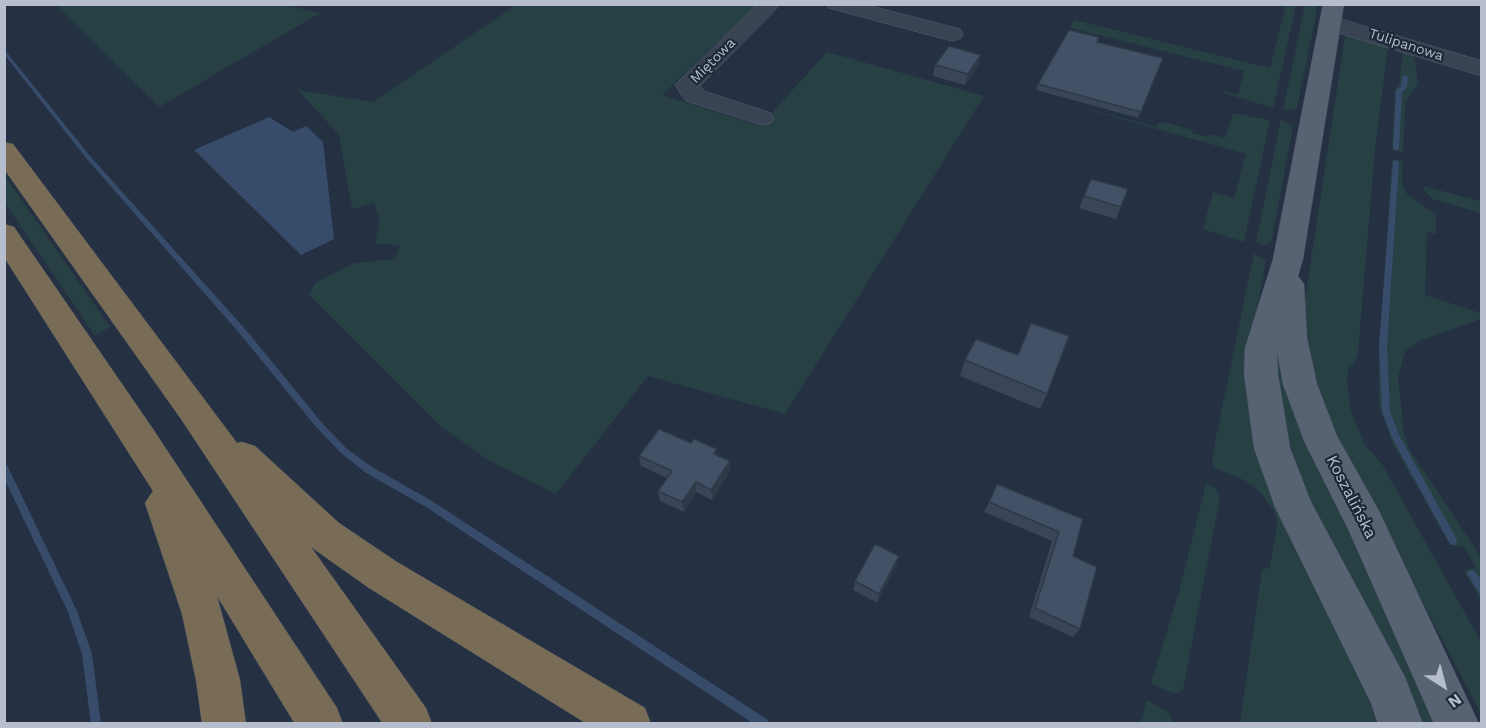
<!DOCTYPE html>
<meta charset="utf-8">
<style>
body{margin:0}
#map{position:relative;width:1486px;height:728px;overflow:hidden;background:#253143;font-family:"Work Sans",sans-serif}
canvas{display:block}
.frame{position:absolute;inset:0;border:6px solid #b6becd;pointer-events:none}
.north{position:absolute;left:1414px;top:656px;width:60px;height:60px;-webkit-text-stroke:4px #1e2838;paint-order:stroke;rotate:144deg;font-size:16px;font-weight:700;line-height:24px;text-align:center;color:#b6becd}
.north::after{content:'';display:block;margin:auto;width:21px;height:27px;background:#b6becd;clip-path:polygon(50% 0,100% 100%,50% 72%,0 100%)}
</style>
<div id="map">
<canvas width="1486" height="728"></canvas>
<div class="frame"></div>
<div class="north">N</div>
</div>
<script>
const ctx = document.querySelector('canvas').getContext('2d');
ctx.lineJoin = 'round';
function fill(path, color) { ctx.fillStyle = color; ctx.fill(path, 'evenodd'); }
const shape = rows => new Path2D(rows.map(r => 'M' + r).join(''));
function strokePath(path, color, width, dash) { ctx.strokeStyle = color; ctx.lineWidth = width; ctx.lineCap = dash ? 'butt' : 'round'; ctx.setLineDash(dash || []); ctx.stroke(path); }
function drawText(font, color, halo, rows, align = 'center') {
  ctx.font = font + ' "Work Sans",sans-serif'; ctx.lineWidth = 4.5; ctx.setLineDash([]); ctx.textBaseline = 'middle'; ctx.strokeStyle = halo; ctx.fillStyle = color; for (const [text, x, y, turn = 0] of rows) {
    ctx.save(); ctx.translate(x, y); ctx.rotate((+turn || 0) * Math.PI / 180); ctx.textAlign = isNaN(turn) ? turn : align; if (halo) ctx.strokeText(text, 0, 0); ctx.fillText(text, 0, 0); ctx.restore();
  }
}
const green = shape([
 [758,4,662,95,760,126,827,52,984,96,785,414,648,376,556,494,490,461,440,426,309,295,315,283,355,263,395,259,400,245,375,244,380,221,374,203,352,209,339,135,298,90,373,102,516,5],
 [285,5,320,13,159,107,56,5],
 [1286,5,1296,5,1273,108,1224,93,1224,91,1238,95,1244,71,1070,28,1074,20,1270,68],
 [1305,5,1315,5,1317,10,1297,109,1287,111,1283,110],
 [1348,33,1388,47,1375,150,1358,353,1355,362,1349,368,1347,381,1351,411,1365,445,1382,464,1481,642,1481,714,1343,450,1315,379,1307,344,1304,307,1345,36],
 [1403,52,1414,55,1418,84,1405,103,1403,153,1392,149,1395,89,1399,86],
 [1033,94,1156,127,1158,123,1163,124,1164,122,1193,130,1192,133,1209,137,1210,134,1225,138,1233,113,1270,120,1244,242,1203,229,1213,192,1234,198,1246,154],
 [1281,119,1293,127,1272,238,1271,242,1265,245,1256,242],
 [1392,159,1403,161,1402,180,1406,193,1436,215,1436,234,1427,232,1425,295,1481,313,1481,319,1419,341,1405,351,1398,377,1404,434,1409,449,1481,557,1481,600,1464,570,1476,568,1464,547,1450,545,1392,442,1379,405,1379,361],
 [5,176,110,327,95,336,5,203],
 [1423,186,1481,201,1481,213,1433,199,1425,192],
 [1254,253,1266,261,1253,331,1253,350,1380,723,1240,723,1262,570,1270,567,1277,525,1275,512,1261,493,1242,479,1214,468,1212,462,1216,437],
 [1274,350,1278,350,1437,723,1422,723,1292,479],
 [1206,483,1216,489,1220,498,1183,689,1177,693,1172,693,1151,683,1179,591],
 [1147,700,1166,711,1175,723,1141,723]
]);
const water = shape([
 [269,117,293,132,306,126,323,142,334,239,301,255,194,150]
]);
const stream = shape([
 [4,49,90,156,246,330,323,424,346,448,372,467,432,501,768,720,769,724,754,724,426,507,366,473,340,452,317,428,240,334,86,158,4,54,4,49],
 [1405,75,1408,77,1407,87,1402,92,1399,149,1396,151,1393,149,1396,91,1401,86,1402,77,1405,75],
 [1396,160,1399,162,1387,346,1390,411,1399,435,1456,538,1457,541,1456,544,1453,545,1450,544,1392,438,1382,411,1379,346,1393,162,1396,160],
 [4,465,7,465,77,611,92,654,101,724,91,724,82,654,68,612,4,478,4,465],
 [1472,570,1475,571,1482,581,1482,594,1479,593,1467,574,1469,571,1472,570]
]);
const minor = shape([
 [758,4,781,4,700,86,704,91,771,113,774,118,771,123,762,125,686,101,675,85,758,4],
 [826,4,863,4,960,29,963,34,960,39,952,41,829,8,826,4],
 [1330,16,1482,61,1482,76,1322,28,1319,23,1322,18,1330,16]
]);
const major = shape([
 [1323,4,1344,4,1303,259,1298,276,1304,284,1307,338,1317,384,1337,436,1379,511,1479,724,1434,724,1349,531,1304,441,1283,384,1277,351,1278,374,1290,448,1311,502,1405,677,1423,724,1378,724,1371,703,1275,507,1254,448,1244,374,1245,348,1273,259,1323,4]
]);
const highway = shape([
 [4,142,13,144,237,443,242,442,255,446,339,523,397,562,645,708,651,724,587,724,369,588,311,547,426,708,432,724,383,724,181,419,4,169,4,142],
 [4,224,14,227,153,429,337,708,343,724,295,724,217,596,240,680,246,724,202,724,196,680,182,614,145,503,153,491,4,257,4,224]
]);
const wall = shape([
 [1097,42,1163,58,1138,118,1036,90,1038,84],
 [935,65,978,66,965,85,933,76],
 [1091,179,1121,207,1116,219,1079,208],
 [1018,355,1047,394,1040,409,960,376,965,360],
 [639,456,718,456,730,461,730,471,712,500,696,492,684,512,660,501,658,491,667,478,641,466],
 [997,484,1083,519,1073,556,1080,629,1073,637,1029,617,1052,541,984,512],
 [896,566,877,603,853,590,855,581]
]);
const shadedWall = shape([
 [981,55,978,66,965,85,968,74],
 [730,461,730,471,712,500,711,490],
 [696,482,696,492,684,512,682,502],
 [899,556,896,566,877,603,879,594]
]);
const building = shape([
 [1069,30,1099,37,1097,42,1163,58,1141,112,1038,84,1069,30],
 [949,46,981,55,968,74,935,65,949,46],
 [1091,179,1128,189,1121,207,1084,196,1091,179],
 [1031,323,1069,336,1047,394,965,360,976,339,1018,355,1031,323],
 [659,429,691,443,694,439,717,449,714,454,730,461,711,490,696,482,682,502,658,491,672,471,639,456,659,429],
 [997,484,1083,519,1073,556,1097,567,1080,629,1035,608,1059,532,989,502,997,484],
 [875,544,899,556,879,594,855,581,875,544]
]);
const farStreetnames = [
 ["Tulipanowa",1406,45,18],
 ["Miętowa",713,61,-45]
];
const streetNames = [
 ["Koszalińska",1351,497,63]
];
fill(green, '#274044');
fill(water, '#374b6b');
fill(stream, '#374b6b');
strokePath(minor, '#576170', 1);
strokePath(major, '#434c5c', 1);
strokePath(highway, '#444e5d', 1);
fill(minor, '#394353');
fill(major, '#576273');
fill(highway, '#796c56');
fill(wall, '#3a4658');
fill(shadedWall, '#2f3947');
fill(building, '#435166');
strokePath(building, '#2f3947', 1.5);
drawText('14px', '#b6becd', '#1e2838', farStreetnames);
drawText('16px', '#b6becd', '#1e2838', streetNames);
</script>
